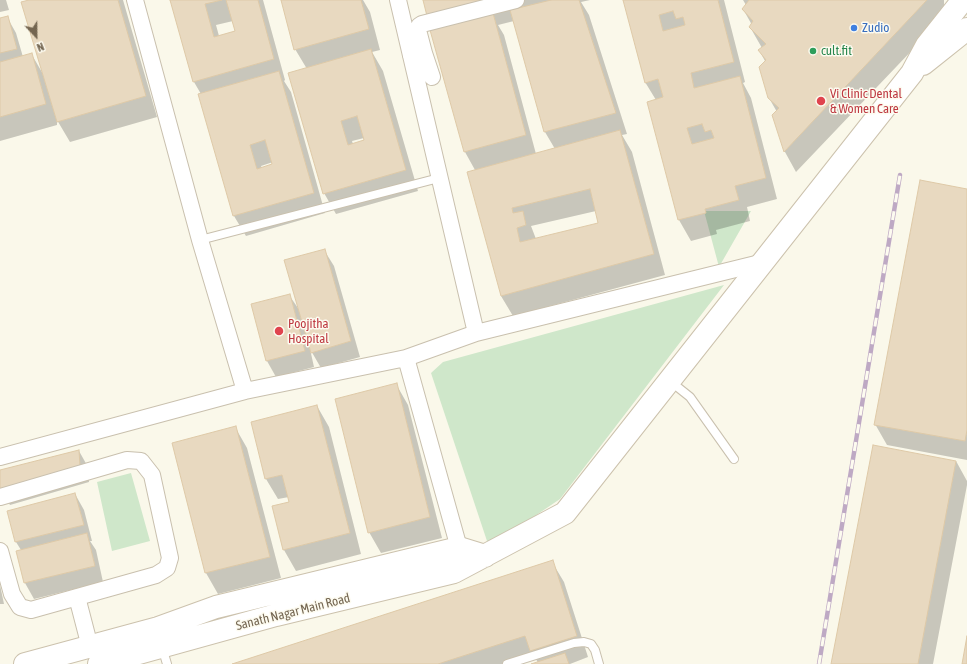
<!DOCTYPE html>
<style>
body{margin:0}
#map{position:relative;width:967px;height:664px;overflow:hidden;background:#faf8ea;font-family:"Asap Condensed",sans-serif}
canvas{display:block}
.north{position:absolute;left:16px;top:16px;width:40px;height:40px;-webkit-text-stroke:3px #fdfbf0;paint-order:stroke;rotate:158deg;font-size:11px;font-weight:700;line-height:16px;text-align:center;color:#736550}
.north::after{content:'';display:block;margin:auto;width:14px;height:18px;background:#736550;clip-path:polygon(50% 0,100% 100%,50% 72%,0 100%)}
</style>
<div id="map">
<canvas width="967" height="664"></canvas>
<div class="north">N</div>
</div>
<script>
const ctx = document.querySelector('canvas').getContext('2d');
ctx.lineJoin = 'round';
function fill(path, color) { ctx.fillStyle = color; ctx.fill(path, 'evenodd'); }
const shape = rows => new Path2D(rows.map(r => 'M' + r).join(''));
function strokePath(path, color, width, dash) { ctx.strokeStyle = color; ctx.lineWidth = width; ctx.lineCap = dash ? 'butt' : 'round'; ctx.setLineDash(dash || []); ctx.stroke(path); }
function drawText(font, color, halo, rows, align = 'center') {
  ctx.font = font + ' "Asap Condensed",sans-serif'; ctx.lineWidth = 3; ctx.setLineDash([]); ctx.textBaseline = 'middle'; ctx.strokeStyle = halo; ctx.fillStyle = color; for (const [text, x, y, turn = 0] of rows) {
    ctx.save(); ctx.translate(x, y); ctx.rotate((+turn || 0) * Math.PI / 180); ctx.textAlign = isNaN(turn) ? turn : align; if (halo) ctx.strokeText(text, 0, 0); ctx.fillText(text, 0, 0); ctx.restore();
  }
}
const green = shape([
 [704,211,751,211,719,267],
 [724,285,560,499,489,547,431,373,443,362],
 [131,473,150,541,112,551,97,482]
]);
const shadow = shape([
 [0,0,6,0,9,10,0,12],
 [32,0,123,0,157,117,70,142,57,120,57,125,0,141,0,19,7,17,16,33,23,57,32,55,43,74],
 [171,0,263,0,285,80,284,81,291,92,325,213,246,236,234,216,201,94,194,82],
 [233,21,236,31,219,36,216,25],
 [273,162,274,165,262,168,261,166],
 [282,0,363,0,370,12,380,50,372,52,383,71,418,191,336,214,324,193,307,69,295,49],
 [364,138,365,140,353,144,352,141],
 [424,0,590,0,581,2,589,15,627,134,622,135,632,152,665,275,513,316,501,296,475,170,465,152],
 [514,21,545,132,555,149,536,154,504,35,498,25],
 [596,211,599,224,536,239,531,226],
 [624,0,724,0,745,82,743,83,751,98,777,199,747,207,750,221,716,230,717,234,691,241,679,220,648,102,656,100,645,82],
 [743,0,944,0,944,12,937,24,796,172,785,152,773,116,777,112,769,98,765,61,759,50,762,48,750,27,752,25,743,9,746,5],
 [967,190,967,460,887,445,875,424],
 [324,250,334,266,360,357,321,368,310,349,314,367,276,377,267,361,252,305,289,295,300,311],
 [396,384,408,405,442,538,381,553,369,532],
 [317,406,329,427,361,554,296,571,284,550,273,507,290,502,289,497,278,499,266,479],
 [235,427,247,448,281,578,218,594,206,573,173,444],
 [79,451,88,467,89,482,10,505,1,490,0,471],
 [956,461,967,481,967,485,933,664,832,664],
 [75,494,84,510,92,541,90,541,96,550,103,582,34,599,25,583,18,551,21,550,16,542,8,512],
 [552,562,564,582,588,657,570,664,534,664,538,663,535,657,513,664,235,664],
 [0,585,4,604,0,604]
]);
const building = shape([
 [29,0,118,0,146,96,57,122,21,2,29,0],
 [170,0,222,0,205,4,214,37,235,31,226,0,258,0,274,59,193,82,170,0],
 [281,0,361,0,369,29,294,50,281,0],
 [423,0,503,0,428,20,423,0],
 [551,0,579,0,616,113,544,132,510,10,551,0],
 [623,0,718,0,734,62,691,73,694,88,740,76,766,178,735,186,739,200,705,209,706,213,678,220,647,102,663,97,658,79,645,83,623,0],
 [673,11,676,19,683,17,685,25,663,31,659,15,673,11],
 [702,124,705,132,711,130,714,138,692,144,687,128,702,124],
 [749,0,927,0,784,152,772,115,779,108,768,98,759,67,766,60,758,50,766,44,749,27,753,21,742,9,749,0],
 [493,13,526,135,464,152,430,30,493,13],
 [8,16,17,49,0,53,0,18,8,16],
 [371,49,406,170,323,194,288,73,371,49],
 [357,116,364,140,348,145,341,121,357,116],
 [32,53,46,104,0,117,0,62,32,53],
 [279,71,314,193,233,216,198,94,279,71],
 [265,140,272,164,257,169,250,145,265,140],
 [620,130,654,254,501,296,467,172,620,130],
 [590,189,598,223,520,242,517,228,526,225,523,211,513,213,512,208,590,189],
 [920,180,967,189,967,430,965,441,874,425,920,180],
 [325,249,351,341,311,353,284,260,325,249],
 [290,294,305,351,266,361,251,304,290,294],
 [397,383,430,517,368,533,335,399,397,383],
 [317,405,350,533,283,550,272,506,289,502,282,475,265,479,251,422,317,405],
 [236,426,270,557,205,573,172,443,236,426],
 [873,445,956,461,918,664,831,664,873,445],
 [79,450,80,466,0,490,0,470,79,450],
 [75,493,84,525,15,542,7,511,75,493],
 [87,533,95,566,24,583,16,551,87,533],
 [553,560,577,636,530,651,525,636,438,664,232,664,553,560],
 [967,636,967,664,962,664,967,636],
 [565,653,569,664,531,664,565,653]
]);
const lane = shape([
 [200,240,439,178],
 [670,381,690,397,734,459],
 [162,647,167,664],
 [507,664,574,643,584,642,591,644,595,650,599,664]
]);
const street = shape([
 [135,0,200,240,245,391],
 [398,0,476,333],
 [424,53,432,77],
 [411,56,424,53,418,30,419,26,422,24,516,0],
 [406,358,459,548],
 [0,457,245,391,406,358,476,333,764,262],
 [0,497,127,460,141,461,152,475,170,558,167,568,156,575,31,610,20,607,12,594,0,551],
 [77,597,90,647]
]);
const secondary = shape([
 [923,64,967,29],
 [25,664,158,628,216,607,459,548,485,556],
 [99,664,276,615,454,572,565,513,912,73,927,45,963,0]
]);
const rail = shape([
 [819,664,900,175]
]);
const markers = [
 [854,28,4,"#3f7fe0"],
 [813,51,4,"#2e9e5b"],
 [821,101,5,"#e0444e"],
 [279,331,5,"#e0444e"]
];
const shopNames = [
 ["Zudio",862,28]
];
const leisureNames = [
 ["cult.fit",821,51]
];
const healthNames = [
 ["Vi Clinic Dental",830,94],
 ["& Women Care",830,109],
 ["Poojitha",288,324],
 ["Hospital",288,339]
];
const streetNames = [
 ["Sanath Nagar Main Road",293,612,-14]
];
fill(green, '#cfe7ca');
fill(shadow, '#0003');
fill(building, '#e8d9c0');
strokePath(building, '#dec9a7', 1);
strokePath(lane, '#c9c0ae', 10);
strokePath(street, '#c9c0ae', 18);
strokePath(secondary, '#ccc2ad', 24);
strokePath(lane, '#fff', 8);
strokePath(street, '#fff', 16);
strokePath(secondary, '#fff', 22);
strokePath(rail, '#bea9c4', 4.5);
strokePath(rail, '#fdfbf0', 3, [9]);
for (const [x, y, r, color] of markers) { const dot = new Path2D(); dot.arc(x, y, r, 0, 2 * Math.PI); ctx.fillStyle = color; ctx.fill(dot); strokePath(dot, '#fdfbf0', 1.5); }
drawText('13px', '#366cbe', '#fdfbf0', shopNames, 'left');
drawText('13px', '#27864d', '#fdfbf0', leisureNames, 'left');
drawText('13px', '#be3a42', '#fdfbf0', healthNames, 'left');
drawText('13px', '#736550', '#fdfbf0', streetNames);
</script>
